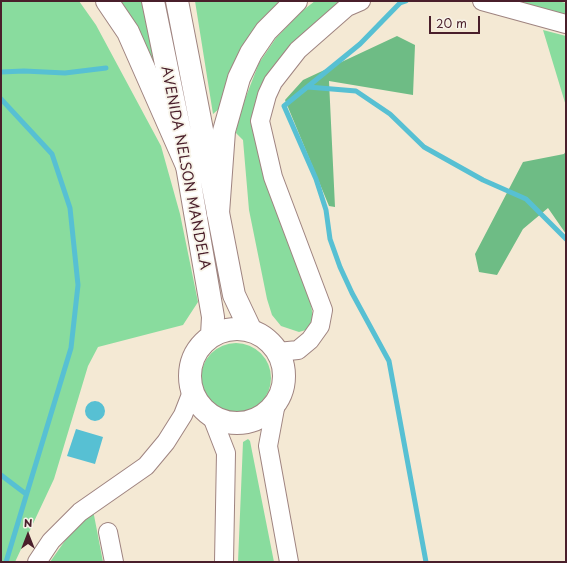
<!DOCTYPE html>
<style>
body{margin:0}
#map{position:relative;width:567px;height:563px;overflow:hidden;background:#f4e9d4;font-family:"Playpen Sans",sans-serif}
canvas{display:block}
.frame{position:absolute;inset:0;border:2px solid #4a1f2b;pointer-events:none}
.north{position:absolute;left:8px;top:515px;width:40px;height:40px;-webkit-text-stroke:3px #f7f3e8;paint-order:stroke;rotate:0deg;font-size:11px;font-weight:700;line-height:16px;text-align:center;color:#4a1f2b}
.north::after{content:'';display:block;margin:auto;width:14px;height:18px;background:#4a1f2b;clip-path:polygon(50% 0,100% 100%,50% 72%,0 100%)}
.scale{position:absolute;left:429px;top:16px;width:51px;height:18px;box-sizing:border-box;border:2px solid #4a1f2b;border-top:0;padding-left:5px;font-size:12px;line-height:14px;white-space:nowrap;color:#4a1f2b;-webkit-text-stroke:3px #f7f3e8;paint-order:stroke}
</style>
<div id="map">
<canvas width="567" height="563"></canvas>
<div class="frame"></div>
<div class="north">N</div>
<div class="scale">20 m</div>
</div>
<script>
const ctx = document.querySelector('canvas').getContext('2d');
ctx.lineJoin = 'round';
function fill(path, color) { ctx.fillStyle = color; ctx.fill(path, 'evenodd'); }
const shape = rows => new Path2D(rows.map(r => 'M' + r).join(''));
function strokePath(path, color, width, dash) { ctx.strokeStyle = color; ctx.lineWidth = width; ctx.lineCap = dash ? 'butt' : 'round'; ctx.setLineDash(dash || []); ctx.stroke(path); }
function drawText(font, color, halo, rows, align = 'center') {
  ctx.font = font + ' "Playpen Sans",sans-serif'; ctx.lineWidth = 3.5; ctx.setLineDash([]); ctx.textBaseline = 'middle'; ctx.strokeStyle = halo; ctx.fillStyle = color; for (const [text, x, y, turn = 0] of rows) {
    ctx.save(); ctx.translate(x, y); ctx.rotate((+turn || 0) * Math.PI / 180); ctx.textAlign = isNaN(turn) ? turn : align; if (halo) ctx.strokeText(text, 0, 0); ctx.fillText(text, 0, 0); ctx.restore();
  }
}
const green = shape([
 [1,1,79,1,96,25,161,146,180,214,198,302,183,325,98,347,88,366,54,479,15,562,1,562],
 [117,1,142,1,156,59,152,69],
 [195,1,282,1,240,50,220,108,213,114],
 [315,1,349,1,257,114,310,297,313,318,309,329,299,332,281,326,272,315,267,299,249,210,243,140,236,133,238,117,259,63,276,38,302,11],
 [477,1,557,1,566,3,566,20],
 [543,30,566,36,566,106],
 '201 378a35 35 0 1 1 70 0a35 35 0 1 1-70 0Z',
 [248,439,250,441,274,562,238,562,243,442],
 [93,510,103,562,50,562,69,535]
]);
const forest = shape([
 [397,36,415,45,413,95,329,81,335,207,329,206,285,100,303,80],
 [566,151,566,234,548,208,523,229,497,275,479,272,475,254,523,162,564,154]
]);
const water = shape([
 '85 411a10 10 0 1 1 20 0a10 10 0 1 1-20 0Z',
 [76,429,103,437,95,464,67,456]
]);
const stream = shape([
 [406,1,400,3,360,44,284,106,316,179,326,210,330,239,340,267,352,293,389,361,426,562],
 [1,72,24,71,65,73,106,68],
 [308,87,356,91,390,114,424,147,483,180,526,199,566,239],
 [1,99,52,154,70,208,78,285,71,348,6,562],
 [1,475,26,494]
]);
const minor = shape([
 [482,1,566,24],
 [278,352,298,350,310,340,320,326,323,310,273,177,260,121,267,95,273,82,298,50,347,7,361,1],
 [276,403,268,446,289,562],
 [212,417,226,453,224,562],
 [108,532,114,562],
 [37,562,51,541,80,512,146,466,166,442,183,415,192,392]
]);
const major = shape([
 [153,1,187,166,213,317,212,335],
 [177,1,234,295,251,331],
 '190 376a47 47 0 1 1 94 0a47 47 0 1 1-94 0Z'
]);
const highway = shape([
 [107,1,128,32,187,166],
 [218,213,224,131,239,78,251,53,266,31,296,1]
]);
const streetNames = [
 ["AVENIDA NELSON MANDELA",185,168,79]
];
fill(green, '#89dc9e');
fill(forest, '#6ebc85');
fill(water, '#57c0d3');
strokePath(stream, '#57c0d3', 5);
strokePath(minor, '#9f8480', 20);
strokePath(major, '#9f8480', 24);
strokePath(highway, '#9f8480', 24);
strokePath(minor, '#fff', 18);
strokePath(major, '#fff', 22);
strokePath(highway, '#fff', 22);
drawText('14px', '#4a1f2b', '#f7f3e8', streetNames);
</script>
